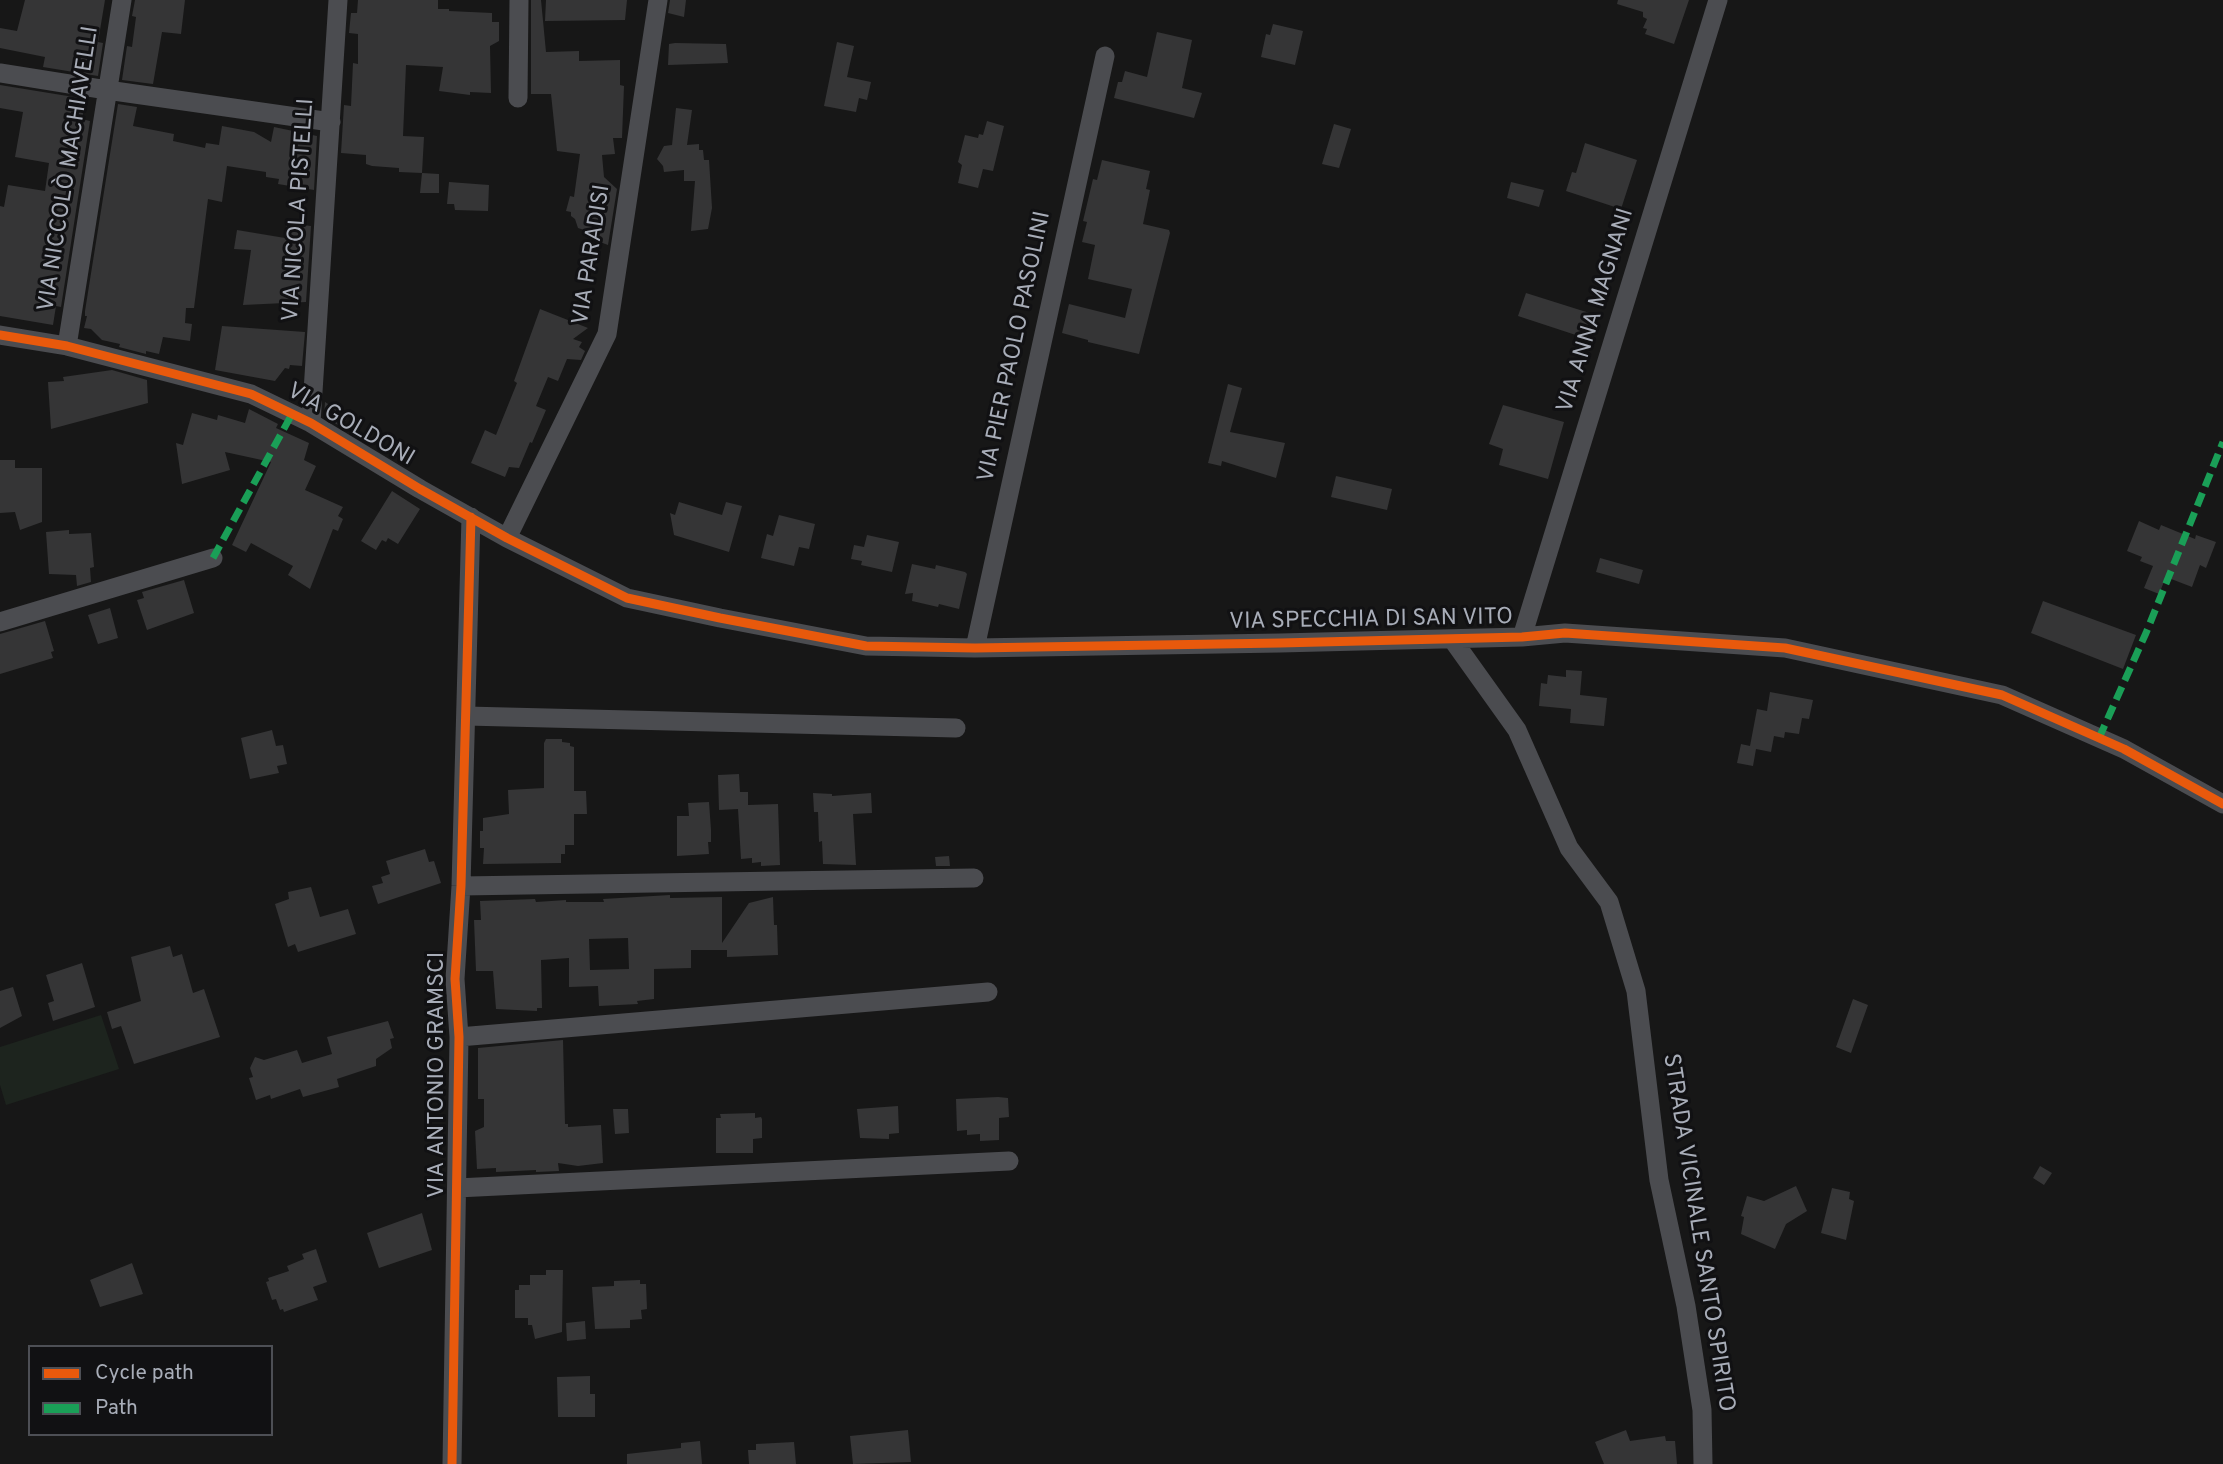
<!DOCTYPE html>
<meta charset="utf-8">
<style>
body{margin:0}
#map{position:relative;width:2223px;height:1464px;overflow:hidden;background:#171717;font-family:Overpass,sans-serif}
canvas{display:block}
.legend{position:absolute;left:28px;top:1345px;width:245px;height:91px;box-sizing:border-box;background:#111113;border:2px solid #4d4f55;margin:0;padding:9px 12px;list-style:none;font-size:21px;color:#a8adb8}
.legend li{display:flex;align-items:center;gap:14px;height:35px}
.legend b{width:35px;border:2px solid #4d4f55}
</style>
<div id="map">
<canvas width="2223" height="1464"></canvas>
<ul class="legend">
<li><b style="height:9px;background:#e8590c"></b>Cycle path</li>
<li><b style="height:9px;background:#1a9f57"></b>Path</li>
</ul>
</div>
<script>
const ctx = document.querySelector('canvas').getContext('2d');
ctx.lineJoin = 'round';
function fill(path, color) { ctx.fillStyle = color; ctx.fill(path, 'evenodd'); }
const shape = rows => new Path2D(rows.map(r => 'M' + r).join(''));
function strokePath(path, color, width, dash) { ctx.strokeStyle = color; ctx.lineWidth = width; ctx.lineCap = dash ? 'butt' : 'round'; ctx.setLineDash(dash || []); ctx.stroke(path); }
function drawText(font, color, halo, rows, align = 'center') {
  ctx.font = font + ' Overpass,sans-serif'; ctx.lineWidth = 6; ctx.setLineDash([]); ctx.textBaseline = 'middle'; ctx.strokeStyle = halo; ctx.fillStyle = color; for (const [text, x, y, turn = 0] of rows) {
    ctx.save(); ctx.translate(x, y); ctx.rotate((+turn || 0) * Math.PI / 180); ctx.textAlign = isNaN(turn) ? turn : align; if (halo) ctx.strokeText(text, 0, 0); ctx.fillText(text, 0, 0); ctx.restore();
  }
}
const green = shape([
 [101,1015,119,1069,6,1105,0,1085,0,1047]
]);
const building = shape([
 [25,0,105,0,98,42,103,43,98,76,43,67,45,57,0,48,0,28,17,31],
 [135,0,185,0,181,34,162,32,153,84,122,80,127,46,132,47,136,17,132,16],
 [358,0,438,0,438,9,449,9,449,11,492,13,492,22,499,22,499,41,490,46,491,93,470,92,470,95,439,91,443,67,406,65,403,136,424,137,422,173,399,172,399,168,372,166,366,164,366,155,341,153,344,105,351,106,353,63,358,64,358,34,349,33,351,13,357,13],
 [531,0,541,0,546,52,579,51,579,61,620,60,620,85,624,86,622,138,613,138,615,154,602,155,604,177,617,189,608,245,592,239,593,233,578,228,575,219,571,216,571,212,566,211,570,196,574,197,580,154,557,151,551,94,531,94],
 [546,0,627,0,625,20,545,21],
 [670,0,686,0,684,17,668,13],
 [1618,0,1689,0,1674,44,1645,34,1647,29,1643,28,1647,19,1643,17,1643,12,1617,4],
 [1273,24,1303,31,1295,65,1261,57,1266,34,1270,35],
 [1157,32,1192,40,1182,88,1202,93,1194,118,1114,98,1118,82,1122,82,1125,71,1147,77],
 [837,42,854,46,847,77,871,82,867,100,859,98,856,112,824,106],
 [675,43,726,44,728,63,668,65,669,44],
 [0,85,86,99,82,119,90,121,61,307,56,306,53,325,0,316,0,206,4,207,8,185,45,191,49,163,15,157,23,112,0,108],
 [118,104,137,107,133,126,174,134,173,141,205,148,206,143,219,145,222,126,254,132,271,142,274,127,317,136,314,190,278,184,279,179,266,177,266,172,227,166,222,202,208,199,194,308,186,308,185,323,192,324,190,341,163,337,159,354,146,351,146,354,119,347,120,344,102,340,91,329,84,328,87,316,85,316,85,311],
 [676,108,692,110,687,145,699,144,699,150,703,150,704,160,709,160,712,208,708,229,691,231,695,181,684,181,684,170,664,172,663,166,657,159,664,146,672,145],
 [987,121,1004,126,993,171,983,169,978,188,958,183,962,165,958,162,965,135,978,138,979,134,983,135],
 [1334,124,1351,129,1339,168,1322,164],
 [1585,143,1637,160,1621,209,1566,191,1572,172,1576,173],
 [1102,160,1150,171,1146,189,1150,190,1143,224,1169,230,1170,233,1139,354,1088,342,1088,340,1062,333,1069,304,1125,318,1132,289,1088,279,1095,245,1082,242,1087,222,1083,221,1093,179,1097,180],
 [422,173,439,174,439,193,420,193],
 [449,182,489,185,488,211,455,210,454,204,447,204],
 [1511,182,1544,190,1539,207,1507,198],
 [287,223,311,226,306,302,243,305,251,250,234,249,237,230,285,238],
 [1526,293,1599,316,1591,340,1518,316],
 [540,309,588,328,573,339,582,342,579,347,585,351,581,360,567,359,558,381,548,377,536,406,546,410,532,443,530,442,519,468,509,467,505,477,471,463,485,430,496,435,517,383,514,381],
 [222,326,305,332,302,366,290,365,289,369,285,368,275,381,215,370],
 [112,370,147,380,148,403,51,429,48,382,64,381,63,377],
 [1228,384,1242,388,1230,432,1285,443,1276,478,1222,461,1221,466,1208,463],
 [325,402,348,417,341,427,324,416],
 [1503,405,1564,422,1548,479,1499,465,1503,449,1489,444],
 [249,409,278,424,276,428,309,443,304,460,316,466,305,490,343,507,338,516,343,519,338,531,333,529,310,589,288,575,293,566,251,543,246,552,232,545,271,462,225,452,230,470,182,484,176,443,183,445,192,413,217,420,218,415,245,423],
 [0,460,15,460,15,468,42,468,42,522,20,530,15,512,0,513],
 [1336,476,1392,489,1387,510,1331,497],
 [392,491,420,509,398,544,388,538,386,542,382,540,376,550,361,541],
 [679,502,722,515,726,502,742,506,729,552,674,535,670,513,675,515],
 [779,515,815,524,809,549,799,547,794,566,761,558,767,534,773,536],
 [2139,521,2159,530,2161,525,2195,539,2196,535,2216,542,2206,568,2200,565,2192,587,2166,577,2159,594,2144,588,2153,566,2140,561,2142,557,2127,551],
 [69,530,69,534,91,533,94,567,90,568,91,582,77,586,76,575,49,574,46,532],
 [867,535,899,542,892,572,861,565,862,561,851,559,854,545,864,547],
 [1600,558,1643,570,1639,584,1596,572],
 [912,564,935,569,936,565,965,572,967,574,959,609,939,604,938,607,912,601,913,593,905,594],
 [184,580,194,613,147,630,137,600,144,598,142,592],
 [2043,601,2136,635,2123,669,2031,633],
 [110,608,118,638,98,644,88,615],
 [45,621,54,651,51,652,53,658,0,674,0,634],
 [1566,670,1582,671,1580,695,1607,698,1604,726,1570,723,1571,709,1539,706,1541,683,1547,684,1548,675,1566,677],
 [1770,692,1813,700,1809,719,1802,718,1799,734,1785,732,1784,738,1774,736,1771,752,1756,749,1753,766,1737,763,1741,744,1750,746,1757,709,1767,711],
 [272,730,276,746,283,745,287,764,277,766,279,773,250,779,241,738],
 [546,739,562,739,562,742,570,743,570,746,574,747,574,791,586,791,587,814,574,814,574,845,565,845,565,854,561,854,561,863,483,864,484,848,480,848,480,831,483,831,483,818,509,814,508,790,544,788,544,743],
 [739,774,740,792,748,792,748,805,778,804,780,865,761,866,761,862,752,863,752,858,741,859,738,809,719,810,718,775],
 [813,793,832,794,832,796,871,793,872,813,853,814,856,865,823,864,822,841,819,842,818,812,814,812],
 [709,802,711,830,711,842,708,842,709,854,677,856,677,816,689,816,688,803],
 [425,849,429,862,434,861,441,883,378,904,372,886,383,883,381,877,390,874,386,861],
 [949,856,950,866,936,866,935,857],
 [311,887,320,917,348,909,356,934,298,952,295,944,288,947,275,904,289,899,288,892],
 [670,895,670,898,722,897,722,943,749,903,773,897,774,925,777,925,778,955,727,957,727,950,691,950,691,968,654,969,654,999,637,1001,638,1004,599,1006,598,986,569,987,569,958,541,960,542,1008,537,1008,537,1011,496,1009,493,971,476,971,474,920,481,920,480,901,535,899,536,902,566,900,566,902,604,902,603,899],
 [628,938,629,969,590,970,589,939],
 [170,946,173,957,182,954,193,993,204,989,220,1037,134,1064,121,1026,112,1029,107,1012,141,1001,131,957],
 [82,963,95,1007,53,1021,48,1003,54,1001,46,975],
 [13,987,22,1016,0,1028,0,991],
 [1853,999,1868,1005,1851,1053,1836,1047],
 [388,1021,394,1038,390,1039,392,1048,376,1059,376,1066,337,1079,339,1087,303,1097,300,1089,271,1099,270,1095,256,1100,249,1078,253,1077,250,1068,255,1057,264,1060,297,1050,302,1063,332,1054,327,1037],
 [563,1040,565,1124,568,1124,568,1127,601,1125,603,1163,578,1166,558,1163,559,1171,536,1172,536,1170,496,1172,496,1168,477,1169,475,1131,484,1127,484,1099,478,1099,478,1048],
 [998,1097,1008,1098,1009,1117,999,1118,999,1140,980,1141,980,1134,967,1135,967,1130,957,1131,956,1099],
 [898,1106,899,1133,889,1134,889,1139,860,1138,857,1109],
 [613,1109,628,1109,629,1133,615,1134],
 [755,1113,755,1118,761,1117,762,1119,762,1138,753,1139,753,1153,716,1153,716,1118,721,1118,720,1114],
 [2040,1166,2052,1173,2044,1185,2033,1178],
 [1796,1186,1807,1211,1786,1224,1775,1249,1741,1234,1744,1217,1741,1216,1747,1196,1764,1201],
 [1832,1188,1850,1192,1849,1199,1854,1201,1846,1240,1821,1233],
 [422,1213,432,1250,379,1268,367,1233],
 [316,1249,327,1282,313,1287,318,1300,284,1312,283,1309,280,1310,276,1299,272,1300,266,1282,269,1281,268,1278,289,1271,287,1266,304,1259,302,1254],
 [132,1263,143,1294,100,1307,90,1280],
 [546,1270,563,1270,562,1332,535,1339,532,1325,528,1325,528,1318,515,1318,515,1290,519,1290,519,1285,530,1285,530,1275,546,1275],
 [640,1280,640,1284,646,1284,647,1309,641,1310,642,1319,630,1320,630,1328,595,1329,592,1287,614,1286,614,1281],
 [585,1321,586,1339,567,1341,566,1323],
 [590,1376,590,1394,595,1394,595,1417,558,1417,557,1377],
 [908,1430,911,1462,853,1464,850,1436],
 [1626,1430,1630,1441,1665,1436,1666,1441,1675,1441,1677,1464,1604,1464,1595,1442],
 [700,1441,702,1464,627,1464,627,1454,681,1448,681,1443],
 [794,1442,796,1464,749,1464,748,1450,756,1450,756,1444]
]);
const minor = shape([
 [0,73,107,90,331,122],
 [518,98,519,0],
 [0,335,67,346,251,394,311,423,420,489,507,538,627,598,720,618,866,646,975,648,1280,643,1522,637,1565,633,1785,648,2002,695,2124,749,2223,804],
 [67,346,122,0],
 [311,423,338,0],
 [507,538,607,334,658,0],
 [0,622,213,558],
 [1522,637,1718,0],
 [1452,639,1517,730,1569,848,1609,902,1636,991,1659,1180,1686,1306,1702,1410,1703,1464],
 [975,648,1105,56],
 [466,716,956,728],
 [461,886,974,878],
 [459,1037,988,992],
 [457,1188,1009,1161],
 [452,1464,459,1037,455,979,461,886,471,517]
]);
const quiet = shape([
 [213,558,292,414],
 [2099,738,2146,633,2223,442]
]);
const cycleway = shape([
 [0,335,67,346,251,394,311,423,420,489,507,538,627,598,720,618,866,646,975,648,1280,643,1522,637,1565,633,1785,648,2002,695,2124,749,2223,804],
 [452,1464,459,1037,455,979,461,886,471,517]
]);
const streetNames = [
 ["VIA NICCOLÒ MACHIAVELLI",70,169,-81],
 ["VIA NICOLA PISTELLI",300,210,-86],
 ["VIA PARADISI",593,255,-81],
 ["VIA ANNA MAGNANI",1597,311,-73],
 ["VIA PIER PAOLO PASOLINI",1016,347,-78],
 ["VIA GOLDONI",350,426,30],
 ["VIA SPECCHIA DI SAN VITO",1371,621,-1],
 ["VIA ANTONIO GRAMSCI",438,1075,-90],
 ["STRADA VICINALE SANTO SPIRITO",1697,1233,81]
];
fill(green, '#1d241e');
fill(building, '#353536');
strokePath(minor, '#4b4c50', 19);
strokePath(quiet, '#1a9f57', 7, [14, 7]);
strokePath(cycleway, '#e8590c', 9);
drawText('23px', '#a8adb8', '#111113', streetNames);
</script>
